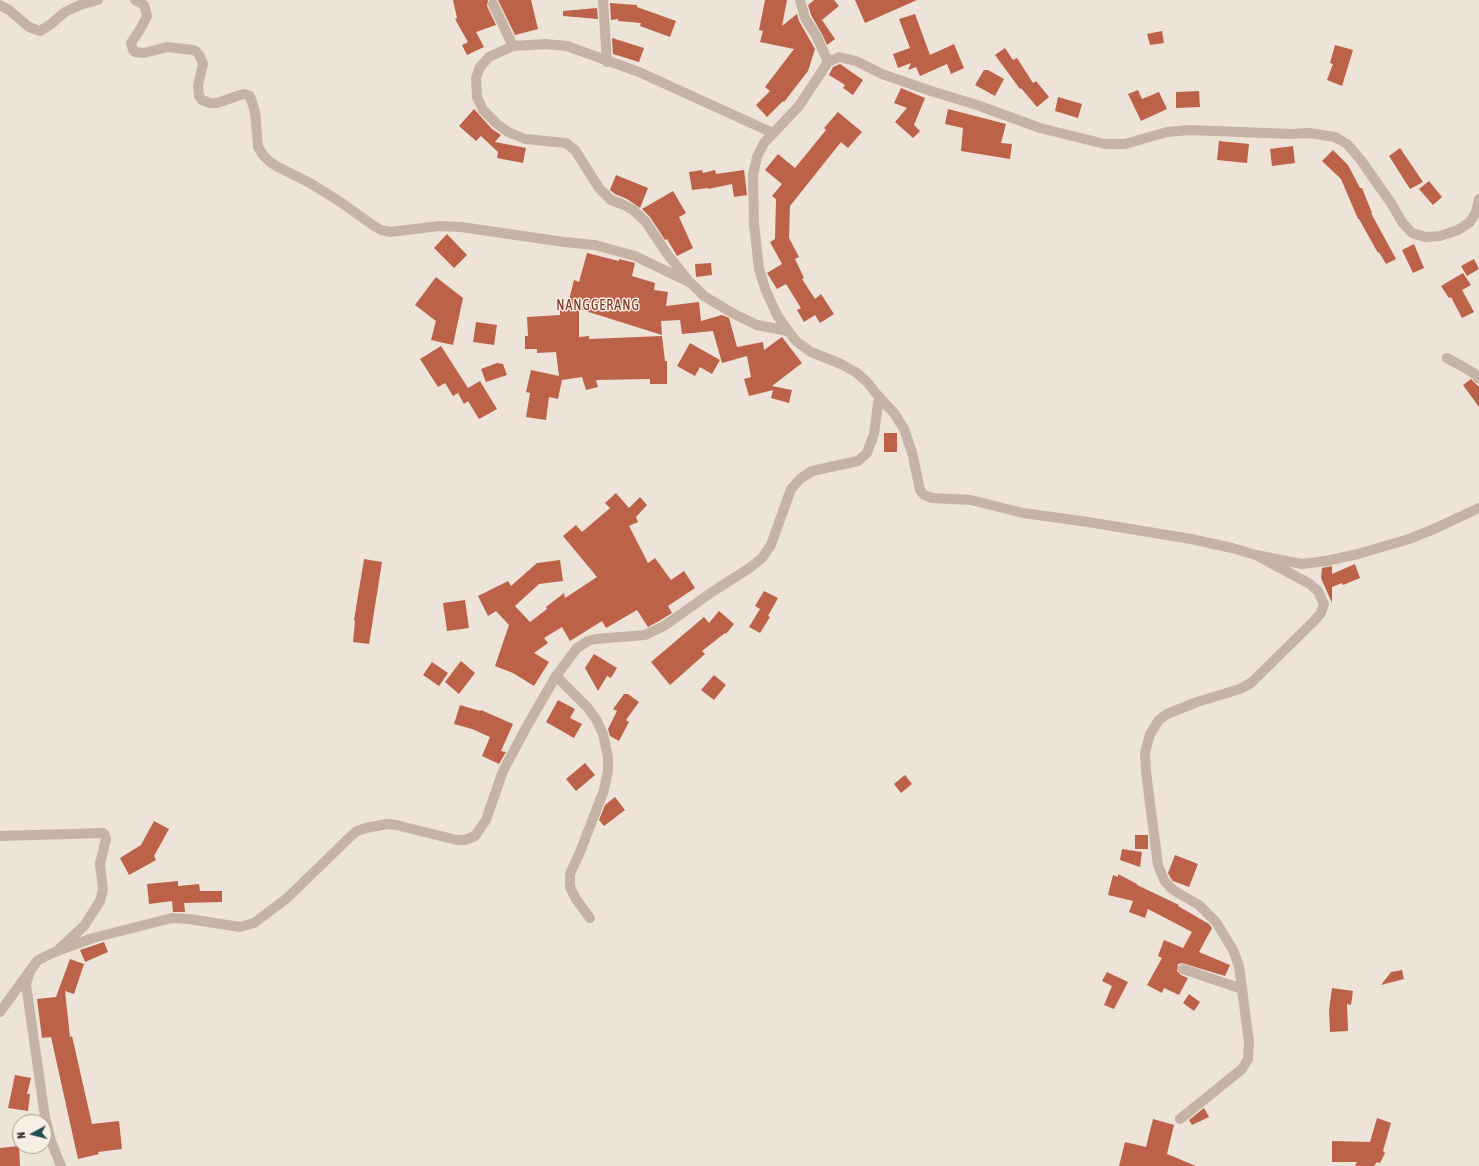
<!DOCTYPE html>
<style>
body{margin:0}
#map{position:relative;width:1479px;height:1166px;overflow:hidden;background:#eee3d8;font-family:"Asap Condensed",sans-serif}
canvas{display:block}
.north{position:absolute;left:12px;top:1114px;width:40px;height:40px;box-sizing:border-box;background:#f7eee4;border:1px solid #a89f98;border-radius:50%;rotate:263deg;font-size:11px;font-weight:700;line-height:16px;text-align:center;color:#322926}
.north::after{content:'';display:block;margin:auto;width:14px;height:18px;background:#1f4d4f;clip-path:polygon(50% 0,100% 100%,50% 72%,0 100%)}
</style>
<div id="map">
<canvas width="1479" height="1166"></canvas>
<div class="north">N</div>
</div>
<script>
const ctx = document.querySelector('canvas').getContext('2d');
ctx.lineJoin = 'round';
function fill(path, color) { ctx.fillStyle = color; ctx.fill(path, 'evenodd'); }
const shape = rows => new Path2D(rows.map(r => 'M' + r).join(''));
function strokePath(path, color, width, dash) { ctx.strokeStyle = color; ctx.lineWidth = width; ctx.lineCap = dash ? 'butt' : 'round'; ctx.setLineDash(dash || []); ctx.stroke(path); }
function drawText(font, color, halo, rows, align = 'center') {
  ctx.font = font + ' "Asap Condensed",sans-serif'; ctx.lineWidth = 3; ctx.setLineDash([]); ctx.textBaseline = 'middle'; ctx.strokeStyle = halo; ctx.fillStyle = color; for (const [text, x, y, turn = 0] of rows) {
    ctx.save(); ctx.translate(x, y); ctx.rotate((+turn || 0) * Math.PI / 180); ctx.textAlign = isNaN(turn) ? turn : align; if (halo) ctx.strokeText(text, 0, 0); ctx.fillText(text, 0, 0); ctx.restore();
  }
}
const building = shape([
 [453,0,488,0,487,6,496,25,476,32,484,47,467,55,462,45,468,42,455,19,457,18],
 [498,0,531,0,538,29,515,35],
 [765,0,787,0,782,26,797,14,799,21,815,49,808,71,784,102,783,101,767,117,756,105,770,91,765,87,794,49,760,42,763,31,759,30],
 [814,0,834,0,839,6,822,20,835,39,827,45,822,34,811,15,808,5],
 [855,0,917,0,865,23],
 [610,3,637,5,637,7,676,21,670,37,640,26,641,23,618,21,618,19,611,20],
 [597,8,598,19,563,16,563,11],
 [915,14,930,55,954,44,964,68,951,74,947,64,920,76,916,67,908,70,911,63,898,68,893,54,910,48,899,19],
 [1162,31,1164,43,1150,45,1147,34],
 [612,38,644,48,639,62,613,54],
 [1335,45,1353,50,1342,86,1327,80,1333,64,1330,63],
 [1005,48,1013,60,1017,58,1033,83,1036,81,1049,97,1037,107,1021,88,1020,89,995,55],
 [840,64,863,80,853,95,843,88,845,85,829,75,833,67],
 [984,70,988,70,1004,79,995,96,975,85],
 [901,88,925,98,914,125,920,131,913,138,895,122,907,108,894,103],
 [1138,90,1142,99,1159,92,1167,109,1141,121,1128,94],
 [1199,91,1200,107,1176,108,1176,92],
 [1058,97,1082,104,1078,118,1055,111],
 [474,109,492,129,501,135,495,142,526,148,523,163,497,158,498,152,481,136,476,141,459,126],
 [948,109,1006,124,1001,143,1012,144,1010,159,961,151,963,128,945,124],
 [838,112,862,132,848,148,841,142,790,206,789,238,799,257,795,259,804,278,802,279,815,299,821,294,834,314,820,323,815,315,804,322,797,310,801,308,786,284,777,289,767,273,782,264,770,242,775,239,776,199,772,196,782,184,765,170,778,154,795,168,826,130,824,128],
 [1219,141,1249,144,1247,163,1217,160],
 [1293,146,1295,163,1272,166,1270,149],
 [1400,148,1423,182,1410,189,1389,156],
 [1333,150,1348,165,1360,188,1362,188,1372,213,1371,213,1396,259,1386,264,1379,252,1378,253,1359,219,1358,219,1341,179,1322,161],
 [702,170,703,173,715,170,716,174,744,170,747,195,734,197,732,184,708,189,708,188,692,190,689,172],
 [616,175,648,188,640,208,627,199,615,194,610,190],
 [1429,181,1442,197,1433,205,1419,189],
 [673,191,686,213,679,217,693,248,677,256,667,239,665,240,650,217,642,209],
 [447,234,467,255,454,268,434,248],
 [1414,244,1424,268,1413,273,1402,250],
 [587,253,619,261,619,259,635,263,632,276,655,283,654,290,668,292,666,306,699,302,701,321,722,315,729,318,737,347,763,342,764,350,782,337,802,363,772,386,792,390,789,403,771,398,773,390,749,396,744,379,751,377,747,356,722,363,713,331,682,334,680,320,661,321,662,335,579,309,579,337,589,336,589,339,662,336,665,361,667,361,667,384,650,384,650,379,596,380,598,387,586,390,582,377,562,380,558,399,549,397,546,420,526,417,530,393,526,392,531,370,559,376,556,352,537,353,537,349,525,349,525,336,528,336,527,317,560,315,560,304,568,304,574,280,579,282],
 [1474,259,1479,269,1467,276,1461,266],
 [711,263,712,275,696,277,695,264],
 [1463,273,1471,285,1462,290,1474,312,1462,318,1451,297,1449,298,1441,286],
 [436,277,463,298,453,345,431,340,436,321,415,305],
 [476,322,497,325,494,345,473,342],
 [690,343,720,360,712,374,700,367,695,376,677,366],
 [441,346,468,388,480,381,497,409,479,419,468,401,464,404,458,393,453,396,445,383,438,387,420,359],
 [497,363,503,364,507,375,486,382,481,369],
 [1471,379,1479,387,1479,407,1463,385],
 [884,433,897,433,897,452,884,452],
 [616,493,629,508,640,497,647,505,636,517,638,522,629,526,648,563,655,558,671,580,684,571,695,588,668,606,672,613,659,621,648,627,637,610,606,628,602,621,570,641,562,627,544,638,548,643,534,653,549,662,534,686,513,673,495,666,509,625,496,611,488,616,478,596,508,581,511,586,537,563,560,560,563,581,539,584,515,606,530,622,547,609,546,607,564,593,565,598,597,577,563,536,576,525,582,532,610,508,605,503],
 [364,559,382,562,369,644,353,642,355,621,354,620],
 [1355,564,1360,578,1343,585,1342,583,1332,587,1332,603,1321,578,1322,568,1332,566,1332,574],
 [764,591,778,598,768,616,770,617,760,633,749,627,760,609,755,606],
 [465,600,469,628,447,631,443,603],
 [719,611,734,624,726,634,725,633,702,651,705,654,670,685,651,662,704,617,709,623],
 [594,654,617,668,611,678,607,676,598,691,585,668],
 [461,661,475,673,459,694,445,682],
 [432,662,448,673,439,686,423,675],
 [714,675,726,685,714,700,701,690],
 [624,694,628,694,639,702,626,720,629,722,619,741,610,736,608,729,617,711,613,709],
 [558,700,575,709,570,718,582,724,574,738,546,722],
 [460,705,480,711,481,710,513,724,501,751,506,752,499,764,482,756,490,737,472,729,454,724],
 [585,763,595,775,576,791,566,779],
 [905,775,912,784,901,793,894,784],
 [615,797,625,810,604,826,599,820,605,805],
 [154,821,169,829,154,856,156,860,129,875,120,858,141,845],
 [1135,835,1148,835,1148,849,1135,849],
 [1122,849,1142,852,1140,867,1120,860],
 [1175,855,1198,864,1189,887,1173,881,1170,877,1168,873],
 [1118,874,1137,884,1137,885,1179,905,1178,906,1209,924,1212,928,1199,952,1230,965,1225,976,1182,963,1178,964,1177,971,1181,975,1188,978,1179,995,1164,988,1162,993,1147,985,1162,958,1158,956,1164,940,1183,948,1192,932,1148,909,1145,918,1129,912,1133,901,1108,895,1113,875,1118,877],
 [178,881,178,886,199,884,200,891,222,891,222,902,184,903,185,912,173,912,172,901,149,904,147,884],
 [104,942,108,952,85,962,80,950],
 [70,959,84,964,74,994,65,991,70,1037,72,1036,92,1124,119,1121,122,1149,98,1152,99,1154,78,1159,51,1037,42,1038,37,999,56,997],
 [1402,970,1404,979,1381,985,1391,972],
 [1107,972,1128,982,1114,1009,1104,1005,1112,986,1102,981],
 [1332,988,1353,991,1351,1005,1347,1004,1348,1031,1330,1032,1329,1010],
 [1189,994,1200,1002,1194,1011,1183,1003],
 [15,1075,31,1078,27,1094,30,1094,28,1111,8,1108],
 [1204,1108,1209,1117,1192,1125,1189,1120],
 [1377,1118,1391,1123,1383,1151,1385,1153,1380,1163,1377,1162,1374,1166,1355,1166,1357,1162,1332,1162,1332,1141,1370,1142],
 [1153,1119,1174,1125,1167,1154,1196,1166,1119,1166,1125,1142,1146,1147],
 [19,1146,20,1166,0,1166,0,1148]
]);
const minor = shape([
 [135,0,144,5,147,16,141,28,131,43,133,50,135,52,144,53,167,47,192,50,196,51,200,56,203,64,198,86,199,96,202,100,210,103,217,103,240,95,244,94,250,96,255,112,258,147,263,155,270,162,278,167,310,183,339,201,374,226,381,230,390,232,439,226,461,227,564,242,595,245,635,256,664,270,691,283,704,296,734,314,757,325,788,331],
 [603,0,607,62],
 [800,0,805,18,817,37,828,62],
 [493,4,513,46],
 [0,5,9,10,29,27,40,31,51,24,65,12,80,5,98,0],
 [688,280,668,255,645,221,633,210,624,205,611,200,599,188,575,150,566,143,525,139,508,132,497,124,483,110,477,97,476,78,480,67,489,57,513,46,545,44,567,46,639,72,773,133],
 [1447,358,1467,369,1475,374,1479,379],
 [879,397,894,413,904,429,912,452,920,490,924,495,932,498,971,500,1023,513,1088,522,1191,539,1232,548,1256,555,1302,564,1326,561,1358,554,1409,539,1434,529,1479,508],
 [556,676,587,707,596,719,603,734,608,757,608,771,604,790,580,852,570,874,570,887,576,899,590,918],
 [0,836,103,833,105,835,106,839,100,864,103,890,100,901,84,926,57,951],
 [1183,969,1242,989],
 [0,1012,29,972],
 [1180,1119,1242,1069,1248,1059,1249,1042,1239,966,1233,950,1216,922,1199,905,1178,893,1171,888,1164,880,1158,865,1146,772,1145,753,1150,734,1159,720,1167,714,1197,702,1240,689,1251,683,1314,621,1321,613,1324,604,1318,591,1310,584,1256,555]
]);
const tertiary = shape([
 [61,1166,51,1141,45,1117,26,984,30,971,38,960,57,951,93,938,172,918,189,919,240,927,254,923,286,899,350,837,357,831,366,828,387,824,396,825,457,840,465,840,475,836,486,820,503,771,527,726,556,676,577,648,588,641,596,639,645,635,664,626,712,592,751,567,762,558,771,545,791,489,800,479,812,471,858,461,867,453,874,434,879,397,867,382,857,373,841,364,811,352,796,341,788,331,777,315,766,291,759,269,754,224,753,175,757,157,764,143,799,106,828,62,839,57,856,61,882,74,931,91,977,105,1040,128,1105,144,1125,144,1167,132,1190,130,1290,134,1309,133,1335,137,1347,144,1360,159,1391,203,1402,222,1412,233,1425,237,1440,236,1458,230,1470,222,1476,212,1479,199]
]);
const quarterNames = [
 ["NANGGERANG",598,306]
];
fill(building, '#bb6249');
strokePath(minor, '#c5b3a6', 10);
strokePath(tertiary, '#c5b3a6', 10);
ctx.letterSpacing = '1px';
drawText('14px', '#7a3826', '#f7eee4', quarterNames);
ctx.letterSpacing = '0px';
</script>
